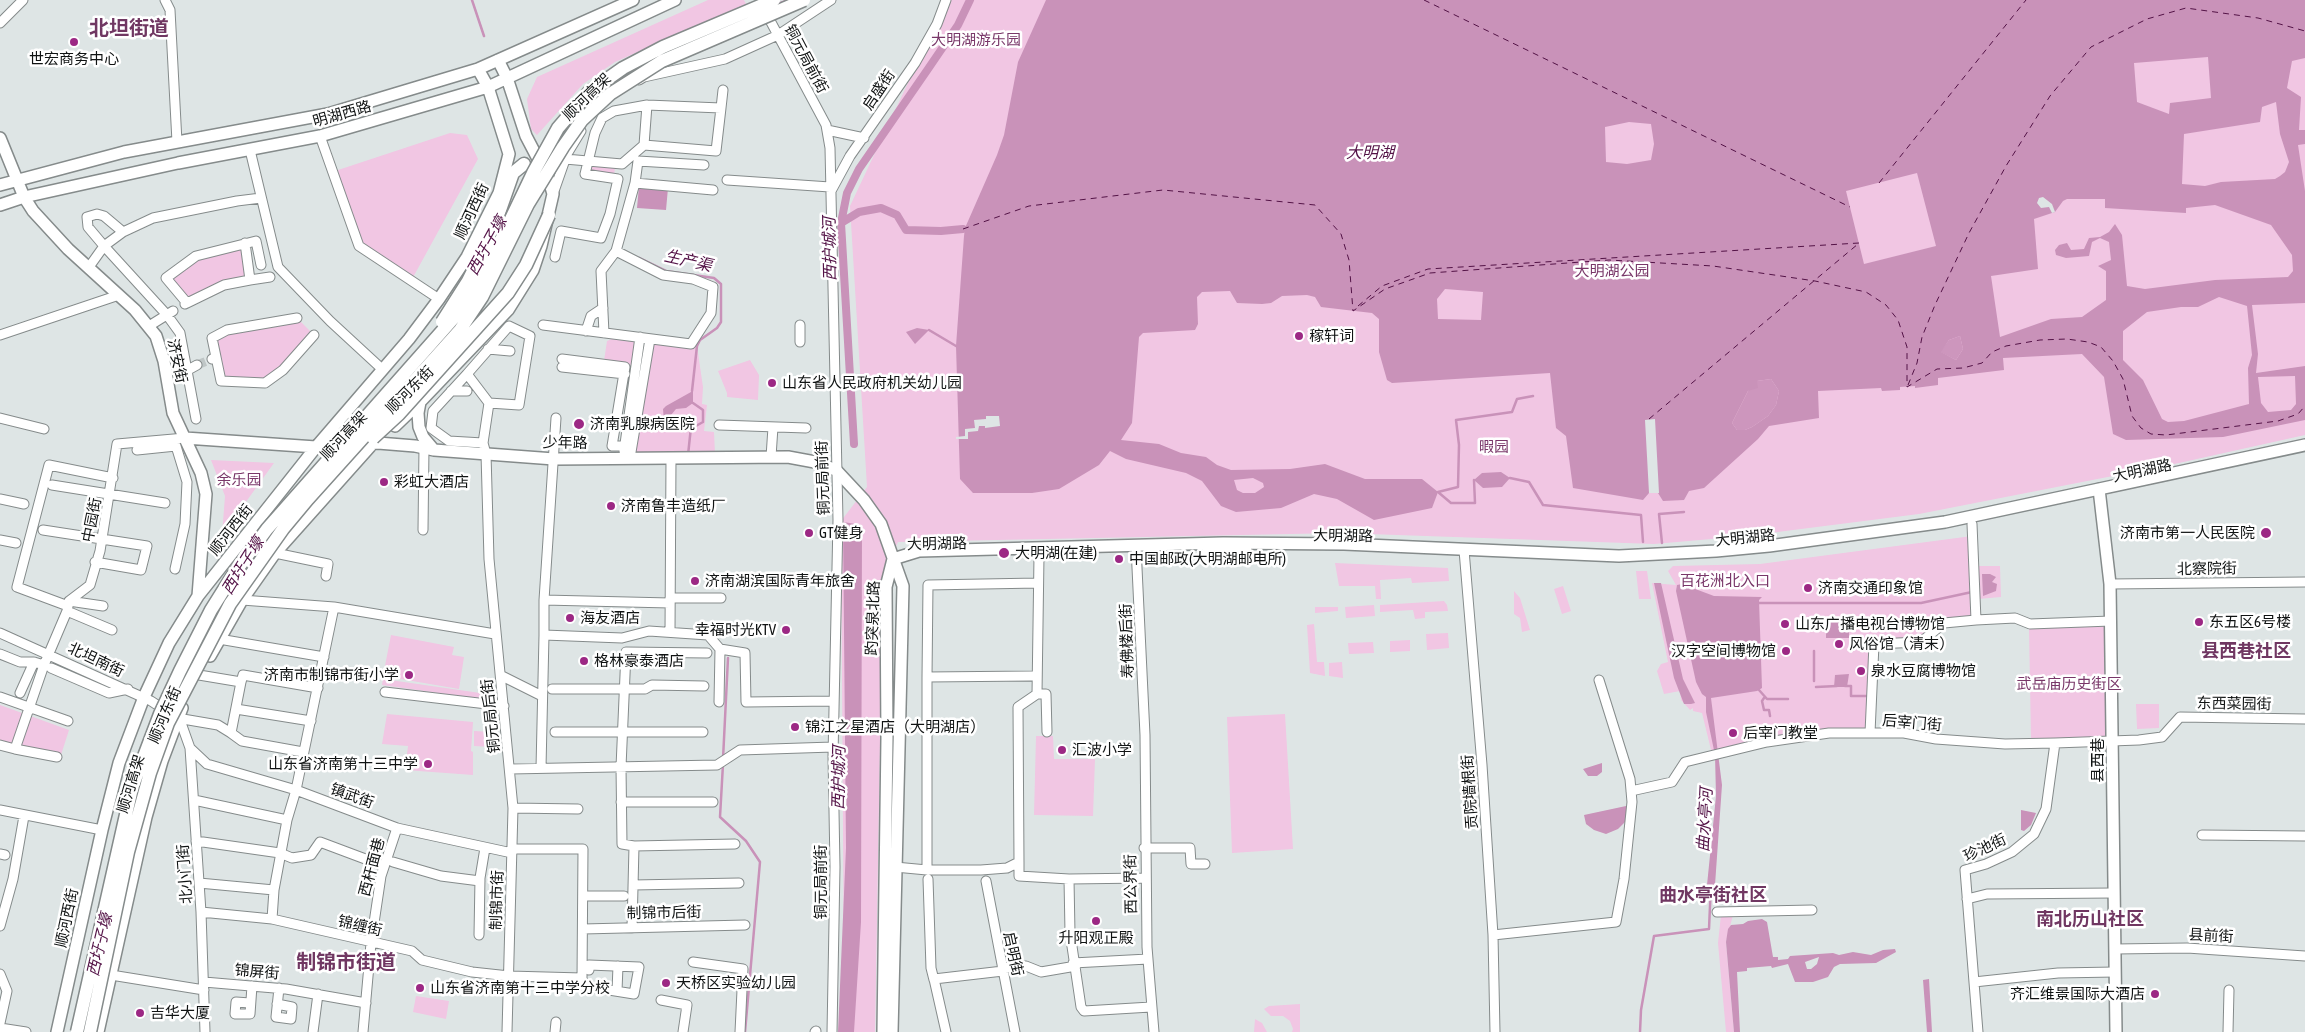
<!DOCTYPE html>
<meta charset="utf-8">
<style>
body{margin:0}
canvas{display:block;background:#dee5e5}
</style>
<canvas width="2305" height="1032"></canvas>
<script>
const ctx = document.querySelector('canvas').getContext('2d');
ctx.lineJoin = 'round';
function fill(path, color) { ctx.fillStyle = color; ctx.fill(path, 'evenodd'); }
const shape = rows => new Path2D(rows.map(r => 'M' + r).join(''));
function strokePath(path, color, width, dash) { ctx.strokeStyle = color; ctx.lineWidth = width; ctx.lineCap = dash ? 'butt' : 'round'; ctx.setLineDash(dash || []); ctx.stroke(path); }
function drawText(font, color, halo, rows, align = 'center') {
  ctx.font = font + ' "Asap Condensed","Noto Sans SC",sans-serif'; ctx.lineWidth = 5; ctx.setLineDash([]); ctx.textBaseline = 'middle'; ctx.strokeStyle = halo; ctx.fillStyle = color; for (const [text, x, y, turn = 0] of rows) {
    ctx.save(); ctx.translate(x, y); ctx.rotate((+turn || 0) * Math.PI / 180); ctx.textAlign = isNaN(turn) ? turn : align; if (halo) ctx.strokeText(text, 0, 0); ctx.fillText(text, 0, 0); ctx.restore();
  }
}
const green = shape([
 [708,0,744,0,746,4,615,62,583,84,537,135,531,129,527,99,537,77],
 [947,0,2305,0,2305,435,2179,463,1919,514,1746,536,1654,544,1340,533,898,542,883,574,875,1032,839,1032,844,984,841,521,867,487,850,206],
 [450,133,467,135,478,159,411,281,359,246,332,172],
 [610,165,615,168,614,175,589,171,590,167],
 [245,243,250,280,190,301,166,278,196,256],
 [297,318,314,335,265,383,221,381,212,338,227,330],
 [612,339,635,342,632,365,604,361,607,341],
 [653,344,697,346,703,387,702,404,707,405,704,431,714,432,715,454,635,453],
 [750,360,759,375,758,400,727,397,727,393,718,371],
 [211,460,274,463,222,535,225,496],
 [1972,536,1976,620,1944,623,1921,642,1874,644,1868,729,1712,754,1702,713,1693,711,1693,708,1690,710,1681,700,1680,691,1664,694,1657,671,1661,664,1668,662,1652,583,1676,585,1668,571,1673,566,1760,564],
 [1335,563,1448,568,1449,581,1412,583,1411,578,1380,580,1381,599,1376,599,1375,586,1339,586],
 [1977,566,2000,566,2001,597,1978,599],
 [1636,571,1647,571,1651,599,1639,599],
 [1563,586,1571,611,1562,614,1554,589],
 [1514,591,1520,598,1530,630,1522,632,1520,618,1514,614],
 [1444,601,1447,605,1448,611,1425,612,1425,618,1415,619,1413,610,1380,612,1380,605],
 [1374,605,1375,616,1346,618,1345,607],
 [1315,607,1338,607,1338,611,1315,613],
 [1314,624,1317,662,1324,662,1325,676,1310,673,1307,625],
 [2106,626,2110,738,2031,739,2029,629],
 [1448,633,1449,648,1427,650,1426,634],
 [391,635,454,647,452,655,464,657,459,689,383,676],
 [1410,640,1410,651,1390,652,1390,641],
 [1373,642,1374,653,1349,654,1348,643],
 [1342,662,1343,678,1329,676,1329,663],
 [383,679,494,695,494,701,382,685],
 [2136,704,2159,704,2159,728,2137,729],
 [0,705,69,730,61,755,0,741],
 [387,714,473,722,471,751,473,752,473,775,405,770,408,746,382,744],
 [1285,714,1293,849,1232,853,1227,717],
 [474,731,492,732,492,747,474,746],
 [1036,736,1053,736,1054,759,1095,759,1093,816,1034,815],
 [1721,915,1733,915,1726,942,1734,1032,1726,1032,1718,943],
 [416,996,449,1001,446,1019,413,1012],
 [1300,1004,1300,1032,1292,1032,1293,1029,1290,1021,1283,1016,1271,1016,1264,1009,1269,1006],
 [1255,1019,1262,1023,1267,1032,1254,1032]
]);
const forest = shape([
 [1960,336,1963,349,1956,360,1940,352,1949,340],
 [1771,379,1779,391,1776,405,1768,416,1752,427,1745,430,1737,430,1732,423,1748,391,1757,381]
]);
const water = shape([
 [1046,0,2305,0,2305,58,2292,61,2287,88,2301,97,2299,130,2305,130,2305,144,2298,145,2305,191,2305,303,2252,305,2258,354,2256,373,2305,366,2305,420,2223,437,2126,440,2113,434,2104,377,2082,354,2003,358,2004,370,1938,378,1938,385,1915,388,1915,386,1900,387,1900,390,1882,391,1881,388,1818,391,1819,418,1769,426,1758,439,1704,488,1689,491,1684,500,1663,501,1658,493,1649,493,1643,500,1573,488,1566,436,1556,428,1550,373,1392,383,1387,380,1379,352,1379,319,1372,313,1321,307,1315,297,1307,295,1282,296,1271,303,1262,304,1237,303,1230,291,1202,292,1197,297,1198,324,1195,330,1143,333,1139,337,1132,423,1121,440,1159,444,1181,453,1206,457,1217,465,1231,470,1290,469,1325,464,1365,479,1422,479,1438,492,1432,508,1374,520,1337,499,1314,494,1281,508,1236,512,1221,506,1202,481,1186,473,1126,459,1110,451,1099,465,1059,489,1032,493,973,493,960,479,956,346,964,236,965,228,997,155,1004,135,1018,62],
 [2208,57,2211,98,2170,103,2169,114,2137,102,2134,63],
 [2276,102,2280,134,2289,162,2285,172,2280,176,2275,179,2221,182,2205,186,2182,184,2184,134,2260,122,2262,107],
 [1629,122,1651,124,1654,144,1651,160,1627,164,1606,162,1605,127],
 [1917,173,1936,246,1864,264,1846,191],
 [2067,199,2105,199,2105,208,2186,213,2186,208,2215,205,2271,225,2292,255,2293,271,2288,277,2215,280,2145,289,2127,286,2122,235,2115,224,2109,232,2100,237,2089,238,2084,249,2071,250,2067,243,2059,245,2055,250,2056,255,2066,258,2089,256,2092,242,2100,238,2109,242,2111,260,2098,266,2106,271,2106,300,2082,317,2051,319,2000,337,1991,276,2038,269,2034,219,2055,212,2063,201],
 [1445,289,1483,292,1481,320,1438,319,1437,299],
 [2219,297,2247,306,2252,355,2248,368,2249,404,2184,421,2168,422,2162,419,2143,380,2123,360,2123,331,2147,312,2181,307,2198,307],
 [1960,336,1963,349,1956,360,1941,352,1949,340],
 [2295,376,2296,404,2291,410,2268,412,2261,403,2258,377],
 [1771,379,1779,391,1776,405,1768,416,1752,427,1745,430,1737,430,1732,423,1748,391,1758,388,1757,381],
 [1253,478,1263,483,1264,487,1255,493,1243,493,1237,490,1234,480],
 [639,186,668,188,666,210,637,208],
 [917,328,929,330,915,344,906,332],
 [691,392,693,392,693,403,686,408,676,409,671,415,670,420,664,422,663,409,666,406],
 [1501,472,1510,478,1502,487,1483,488,1474,480,1482,473],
 [843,522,862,525,861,922,854,1032,838,1032,846,848],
 [1982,574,1990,574,1996,577,1992,582,1997,584,1996,591,1983,596],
 [1654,583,1661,583,1683,679,1695,703,1691,704,1684,704,1674,678],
 [1682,584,1714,596,1762,597,1759,600,1762,688,1757,691,1711,698,1722,785,1715,885,1707,885,1716,796,1715,755,1706,712,1706,697,1702,694,1696,682,1676,591,1677,585],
 [1826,617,1849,617,1849,638,1826,638],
 [1849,674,1847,687,1834,687,1835,675],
 [1602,763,1602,772,1597,776,1588,776,1583,769],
 [1626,806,1626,821,1618,829,1606,834,1594,830,1586,824,1584,815],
 [2021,810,2036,813,2031,825,2024,831,2021,830],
 [1762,919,1767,922,1773,957,1778,957,1778,960,1788,959,1790,956,1833,953,1839,955,1853,952,1871,955,1883,950,1895,949,1896,952,1876,963,1840,964,1834,967,1828,977,1813,982,1795,982,1788,964,1772,968,1771,966,1747,968,1747,971,1737,972,1740,1032,1734,1032,1726,942,1728,929,1731,925,1743,924,1748,921],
 [1819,957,1817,964,1811,969,1807,969,1805,962],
 [1929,979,1932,1032,1927,1032,1923,980]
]);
const pier = shape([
 [2043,197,2052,204,2055,212,2052,213,2049,207,2041,208,2037,203,2039,198],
 [986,416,999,416,1000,426,985,428,985,426,979,426,978,431,968,432,968,439,956,439,956,437,965,436,965,429,975,428,974,420,986,419],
 [1655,419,1659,493,1649,493,1645,420]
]);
const stream = shape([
 [472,0,484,36],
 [778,4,788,0],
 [584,110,592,100,634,69],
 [546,164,557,146],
 [639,258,666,271,714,278,721,284,721,322,717,328,700,340,697,346,692,391],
 [929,330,956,346],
 [668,422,694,427,703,422,703,410,693,403],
 [688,455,691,427],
 [1510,478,1529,482,1543,505,1641,515,1643,542],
 [1438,492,1458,487,1459,445,1456,420,1512,412,1517,399,1533,396],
 [1438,492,1451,503,1475,503,1474,480],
 [1662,543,1659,514,1684,512],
 [1759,603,1921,603,1972,592],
 [1814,651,1814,681],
 [1845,686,1851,686,1851,696,1866,696],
 [1816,687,1837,686],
 [1759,690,1767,699,1788,699],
 [1764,698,1762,701,1764,710,1769,710,1770,716],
 [723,759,728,658],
 [723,764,720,817,746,841,760,862,745,1032],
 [1709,929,1711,883],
 [1640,1032,1641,1010,1654,936,1709,929]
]);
const canal = shape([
 [841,223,859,212,881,208,897,215,906,230,941,231,963,229],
 [854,444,841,223,847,193,859,169,928,69,958,25,970,0]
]);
const ferry = shape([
 [1424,0,1850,207],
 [1879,183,2026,0],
 [963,229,1029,206,1163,190,1315,205,1341,234,1349,260,1353,311,1385,289,1430,273,1609,260,1713,266,1815,281,1866,292,1886,305,1898,320,1907,347,1907,387,1937,369,1963,368,1982,363,1992,352,2006,346,2040,340,2067,339,2088,342,2101,347,2113,361,2123,379,2132,416,2141,428,2151,434,2166,435,2278,421,2298,414,2305,406],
 [1358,306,1382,286,1428,269,1859,243],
 [1908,385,1917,363,1922,337,1935,305,1969,233,2006,166,2050,96,2091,47,2147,19,2186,8,2258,18,2305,31],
 [1649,419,1858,244]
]);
const minorTunnel = shape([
 [197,365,212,359]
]);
const minor = shape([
 [165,0,170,10,177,142],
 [765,11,826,125,830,148,838,520,833,756,835,867,832,1032],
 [0,23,23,0],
 [639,80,644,77,725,59,778,35,831,0],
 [827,130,864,138],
 [320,136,359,246,439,299],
 [644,145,716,151,721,108],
 [250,150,278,267,330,321,382,369],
 [565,159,622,164,644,145,647,105],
 [727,180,830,187],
 [635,183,638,161,704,165],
 [831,191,850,156,915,63,937,24,946,0],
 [553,194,567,154,581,131],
 [616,251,635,183,713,190],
 [555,257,561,231,601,238,610,214,618,179,585,174,595,133,602,118,614,111,647,105,721,108,723,90],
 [89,267,104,246,88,227,87,217,97,214,104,216,123,232],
 [250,280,270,277],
 [187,303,166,278,196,256,256,241,261,265],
 [185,304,224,285,250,280,245,243],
 [543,325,691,344,711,313,713,287,693,279,663,275,616,251,601,271,604,333],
 [800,325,800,342],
 [149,326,173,311],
 [509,326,530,336,519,405,489,403,467,374,509,326],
 [586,331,591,316,603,308],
 [0,335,119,295],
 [488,349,510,351],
 [216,357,212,338,227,330,297,318],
 [212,359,216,357,221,381,265,383,283,370,314,335],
 [562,359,625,367,612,446,625,446],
 [562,367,625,374],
 [188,370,197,365],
 [467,374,433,411,431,428,449,441,483,443,489,403],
 [451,391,467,391],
 [0,418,44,429],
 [556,418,544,600,544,635,622,638,649,631,708,635,720,649,745,653,746,702,834,701],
 [196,419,180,333,167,315,104,246,123,232,153,218,237,201,261,198],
 [719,425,806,428],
 [483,443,486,454,489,559,513,808,507,1032],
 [137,450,176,446,174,443],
 [624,451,640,337],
 [771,457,773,427],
 [630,458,650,339],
 [52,485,165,503],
 [0,499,24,504],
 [1972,524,1976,620],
 [43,530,147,546,141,570,95,562],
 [423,530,424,447],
 [0,540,16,543],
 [1136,547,1145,735,1147,947,1154,1032],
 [1464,550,1482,765,1493,935,1495,1032],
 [275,553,328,564,326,576],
 [175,569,185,524,187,482,176,446],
 [2110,584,2305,582],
 [670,598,721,598],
 [242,600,334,607],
 [544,600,670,603],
 [69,601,103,606],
 [68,606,17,587,49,465,113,478],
 [67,611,112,630],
 [670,632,671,458],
 [0,633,151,701,180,720,190,748,201,912,205,1032],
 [219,639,324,657],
 [0,654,20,662,34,662],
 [51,668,109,693,128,689],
 [199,675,241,682,243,675,318,688],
 [502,676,542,696],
 [1032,676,927,677,928,585,1038,583],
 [552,689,645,689,652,685,704,686],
 [385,692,504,706],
 [20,693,34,662,44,665],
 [1037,694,1046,694,1047,732],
 [0,697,68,721],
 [719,702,720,649],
 [236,709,311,721],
 [177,718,218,725,231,733,241,682],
 [555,732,703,732],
 [231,733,242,741,303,752],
 [1870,733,1874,644,1921,642,1944,623,1976,620,2015,618,2030,624,2111,621],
 [0,745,15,749,44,665,67,611,69,601,90,585,100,551,117,444,185,438],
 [190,748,207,764,296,790,397,828,512,853],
 [15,749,57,757],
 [541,768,544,635],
 [510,769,717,765,740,750,833,747],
 [1631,791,1672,782,1685,762,1767,742,1829,733,1904,733,1936,739,2005,744,2055,743,2139,740,2162,737,2180,717,2305,719],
 [194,800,287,820],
 [621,802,713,802],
 [513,808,578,809],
 [0,810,102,830],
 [2202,835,2305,836],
 [196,841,280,853,292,858,311,855,320,842,384,866],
 [634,846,735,844],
 [1144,848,1190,848,1191,864,1205,864],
 [0,854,5,855],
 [393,862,441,876,480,881],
 [1019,862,1019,876,1069,879,1145,878],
 [895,867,927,870,981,870,1007,868,1019,862,1018,707,1037,694,1039,556],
 [927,870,927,677],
 [928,879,931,968,934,980],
 [1069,879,1070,933,1081,1007,1084,1011,1151,1007],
 [986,881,1015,1032],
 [199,883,274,890],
 [633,885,739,883],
 [583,896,624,896],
 [1967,899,1987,894,2114,893],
 [201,912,272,919,412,951,422,960,472,972,509,976,582,978,583,849,512,849],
 [1717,912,1812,910],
 [272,919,274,890,287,820,296,790,334,607,495,634],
 [0,926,13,879,24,816],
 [632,928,634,846,622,844,621,767,626,652,707,653],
 [583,929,745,925],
 [479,935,480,878,485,848],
 [1493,935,1616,922,1624,879,1632,802,1630,779,1599,680],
 [2115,949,2187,948,2305,956],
 [693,962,743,969,740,1032],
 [1073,963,1148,959],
 [1002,968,1026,966,1041,972,1076,966],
 [0,974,7,991,0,1023],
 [111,975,204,990],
 [582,978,584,986,634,994,639,967,589,965,589,970],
 [204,982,286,989,366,1003],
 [1974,982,2058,973,2115,972],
 [617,991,618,966],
 [661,1000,687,1005,683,1032],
 [250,1003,236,1002,235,1014,250,1014,252,986],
 [277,1004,292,1007,291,1019,276,1017,279,988],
 [0,1028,26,1032],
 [313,1032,318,994],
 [363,1032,371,943,381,876,397,828],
 [555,1032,556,1022],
 [815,1032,816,1031],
 [946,1032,934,979,1003,971],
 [1978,1032,1965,870,1986,864,2012,852,2034,834,2046,809,2055,743],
 [2228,1032,2229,990]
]);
const major = shape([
 [0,138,24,197,33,211,68,249,135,310,156,336,164,361,173,413,201,473,206,494,198,596],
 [0,185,124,152,328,114,478,69,633,0],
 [0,205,24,197,178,163,320,136,488,87,675,0],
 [420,402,418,413,419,427,423,437,434,450],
 [395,426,420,402,508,310,533,270,541,246,553,194,549,180,526,136,507,78,498,60],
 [185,438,316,447,338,447,378,443,415,446,434,450,554,459,788,457,815,462,836,470,864,500,881,524,903,586,892,1032],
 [2099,489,2110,584,2116,1032],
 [1207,552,1246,551],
 [893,559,919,551,1223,543,1344,544,1619,556,1716,551,1769,546,1945,522,2305,445],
 [210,656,242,600,275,553,374,442],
 [57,1032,102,830,119,763,144,697,169,643,198,596,316,447,409,339,439,299,467,257,499,193,509,154,488,87,478,69],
 [98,1032,146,817,162,761,182,708],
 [883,1032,887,738,886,587,893,559]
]);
const highway = shape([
 [494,227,513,173,524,164]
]);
const highwayBridge = shape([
 [442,322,468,281,489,239],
 [373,438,399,414,508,293,526,265,549,215],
 [77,1032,132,788,160,714,180,671,211,610,233,575,267,529,459,312,486,271,533,173,558,128,589,92,623,68,663,47,774,0],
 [90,1032,128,852,150,773,168,723,230,604,283,529,308,499,460,330,482,297,528,204,563,147,582,120,610,94,662,61,804,0]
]);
const markers = [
 [74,42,5,"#9c2884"],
 [1299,336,5,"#9c2884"],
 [772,383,5,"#9c2884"],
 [579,424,6,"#9c2884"],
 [384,482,5,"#9c2884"],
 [611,506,5,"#9c2884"],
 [809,533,5,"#9c2884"],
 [2266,533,6,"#9c2884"],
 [1004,553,6,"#9c2884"],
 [1119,559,5,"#9c2884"],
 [695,581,5,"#9c2884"],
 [1808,588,5,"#9c2884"],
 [570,618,5,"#9c2884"],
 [2199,622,5,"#9c2884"],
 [1785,624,5,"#9c2884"],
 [786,630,5,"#9c2884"],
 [1839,644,5,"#9c2884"],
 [1786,651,5,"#9c2884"],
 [584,661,5,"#9c2884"],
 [1861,671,5,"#9c2884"],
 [409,675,5,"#9c2884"],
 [795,727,5,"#9c2884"],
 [1733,733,5,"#9c2884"],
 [1062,750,5,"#9c2884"],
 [428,764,5,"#9c2884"],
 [1096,921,5,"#9c2884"],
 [666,983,5,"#9c2884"],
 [420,988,5,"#9c2884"],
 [2155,994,5,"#9c2884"],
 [140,1013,5,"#9c2884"]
];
const parkNames = [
 ["大明湖游乐园",976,40],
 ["大明湖公园",1612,271],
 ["暇园",1494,447],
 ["余乐园",239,480],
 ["百花洲北入口",1725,581],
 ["武岳庙历史街区",2069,684]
];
const poiNames = [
 ["世宏商务中心",74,59,"center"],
 ["稼轩词",1309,336],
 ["山东省人民政府机关幼儿园",782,383],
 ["济南乳腺病医院",590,424],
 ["彩虹大酒店",394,482],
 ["济南鲁丰造纸厂",621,506],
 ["GT健身",819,533],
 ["济南市第一人民医院",2255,533,"right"],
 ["大明湖(在建)",1015,553],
 ["中国邮政(大明湖邮电所)",1129,559],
 ["济南湖滨国际青年旅舍",705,581],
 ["济南交通印象馆",1818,588],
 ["海友酒店",580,618],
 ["东五区6号楼",2209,622],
 ["山东广播电视台博物馆",1795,624],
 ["幸福时光KTV",776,630,"right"],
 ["风俗馆（清末）",1849,644],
 ["汉字空间博物馆",1776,651,"right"],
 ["格林豪泰酒店",594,661],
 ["泉水豆腐博物馆",1871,671],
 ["济南市制锦市街小学",399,675,"right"],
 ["锦江之星酒店（大明湖店）",805,727],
 ["后宰门教堂",1743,733],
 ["汇波小学",1072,750],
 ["山东省济南第十三中学",418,764,"right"],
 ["升阳观正殿",1096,938,"center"],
 ["天桥区实验幼儿园",676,983],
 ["山东省济南第十三中学分校",430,988],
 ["齐汇维景国际大酒店",2145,994,"right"],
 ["吉华大厦",150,1013]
];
const streetNames = [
 ["铜元局前街",806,59,62],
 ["启盛街",879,90,-56],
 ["顺河高架",587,97,-44],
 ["明湖西路",342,114,-16],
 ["顺河西街",472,211,-65],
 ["济安街",177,361,78],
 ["顺河东街",410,390,-45],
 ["顺河高架",344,436,-47],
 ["少年路",565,443,1],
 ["大明湖路",2142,471,-12],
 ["铜元局前街",823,478,-92],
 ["中园街",92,520,-79],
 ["顺河西街",231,530,-52],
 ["大明湖路",1343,536,1],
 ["大明湖路",1745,538,-6],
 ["大明湖路",937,544,-1],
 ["北察院街",2207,569,-1],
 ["趵突泉北路",873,618,-88],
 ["寿佛楼后街",1127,641,-92],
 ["北坦南街",96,660,25],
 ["东西菜园街",2234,704,1],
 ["顺河东街",165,715,-67],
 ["铜元局后街",491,716,-96],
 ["后宰门街",1912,723,5],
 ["县西巷",2098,760,-90],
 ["顺河高架",131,784,-73],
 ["贡院墙根街",1470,792,-94],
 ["镇武街",352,796,20],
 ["珍池街",1985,848,-25],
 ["西杆面巷",372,867,-75],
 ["北小门街",185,874,-94],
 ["铜元局前街",821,882,-90],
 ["西公界街",1131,884,-91],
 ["制锦市街",497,900,-88],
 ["制锦市后街",664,913,-1],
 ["顺河西街",67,918,-78],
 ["锦缠街",360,926,13],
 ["县前街",2211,936,3],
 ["启明街",1013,954,78],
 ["锦屏街",257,972,5]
];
const waterNames = [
 ["大明湖",1370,153],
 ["西圩子壕",487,246,-61],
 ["西护城河",830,249,-91],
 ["生产渠",688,261,13],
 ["西圩子壕",243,566,-58],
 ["西护城河",839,778,-89],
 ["曲水亭河",1705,820,-87],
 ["西圩子壕",100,945,-77]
];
const quarterNames = [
 ["县西巷社区",2246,651],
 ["曲水亭街社区",1713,895],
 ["南北历山社区",2090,919]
];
const districtNames = [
 ["北坦街道",129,29],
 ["制锦市街道",346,963]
];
fill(green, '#f1c6e3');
fill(forest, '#cd96bd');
fill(water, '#c992b9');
fill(pier, '#dee5e5');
strokePath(stream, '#c992b9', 2.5);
strokePath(canal, '#c992b9', 8);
strokePath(ferry, '#531246', 1, [6, 5]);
strokePath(minorTunnel, '#bfc6c6', 9, [9, 4.5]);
strokePath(minor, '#858b8b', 11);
strokePath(major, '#858b8b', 14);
strokePath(highway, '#858b8b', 15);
strokePath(minor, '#fff', 9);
strokePath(major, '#fff', 11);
strokePath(highway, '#fff', 12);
strokePath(highwayBridge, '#858b8b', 15, []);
strokePath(highwayBridge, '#fff', 12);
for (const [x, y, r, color] of markers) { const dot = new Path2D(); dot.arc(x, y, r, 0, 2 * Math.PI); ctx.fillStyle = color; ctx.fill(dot); strokePath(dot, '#fff', 2); }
drawText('15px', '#793769', '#fff', parkNames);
drawText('15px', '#101313', '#fff', poiNames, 'left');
drawText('15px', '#101313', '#fff', streetNames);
drawText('italic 16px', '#531246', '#fff', waterNames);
drawText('bold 18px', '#703762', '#fff', quarterNames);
drawText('bold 20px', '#703762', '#fff', districtNames);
</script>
